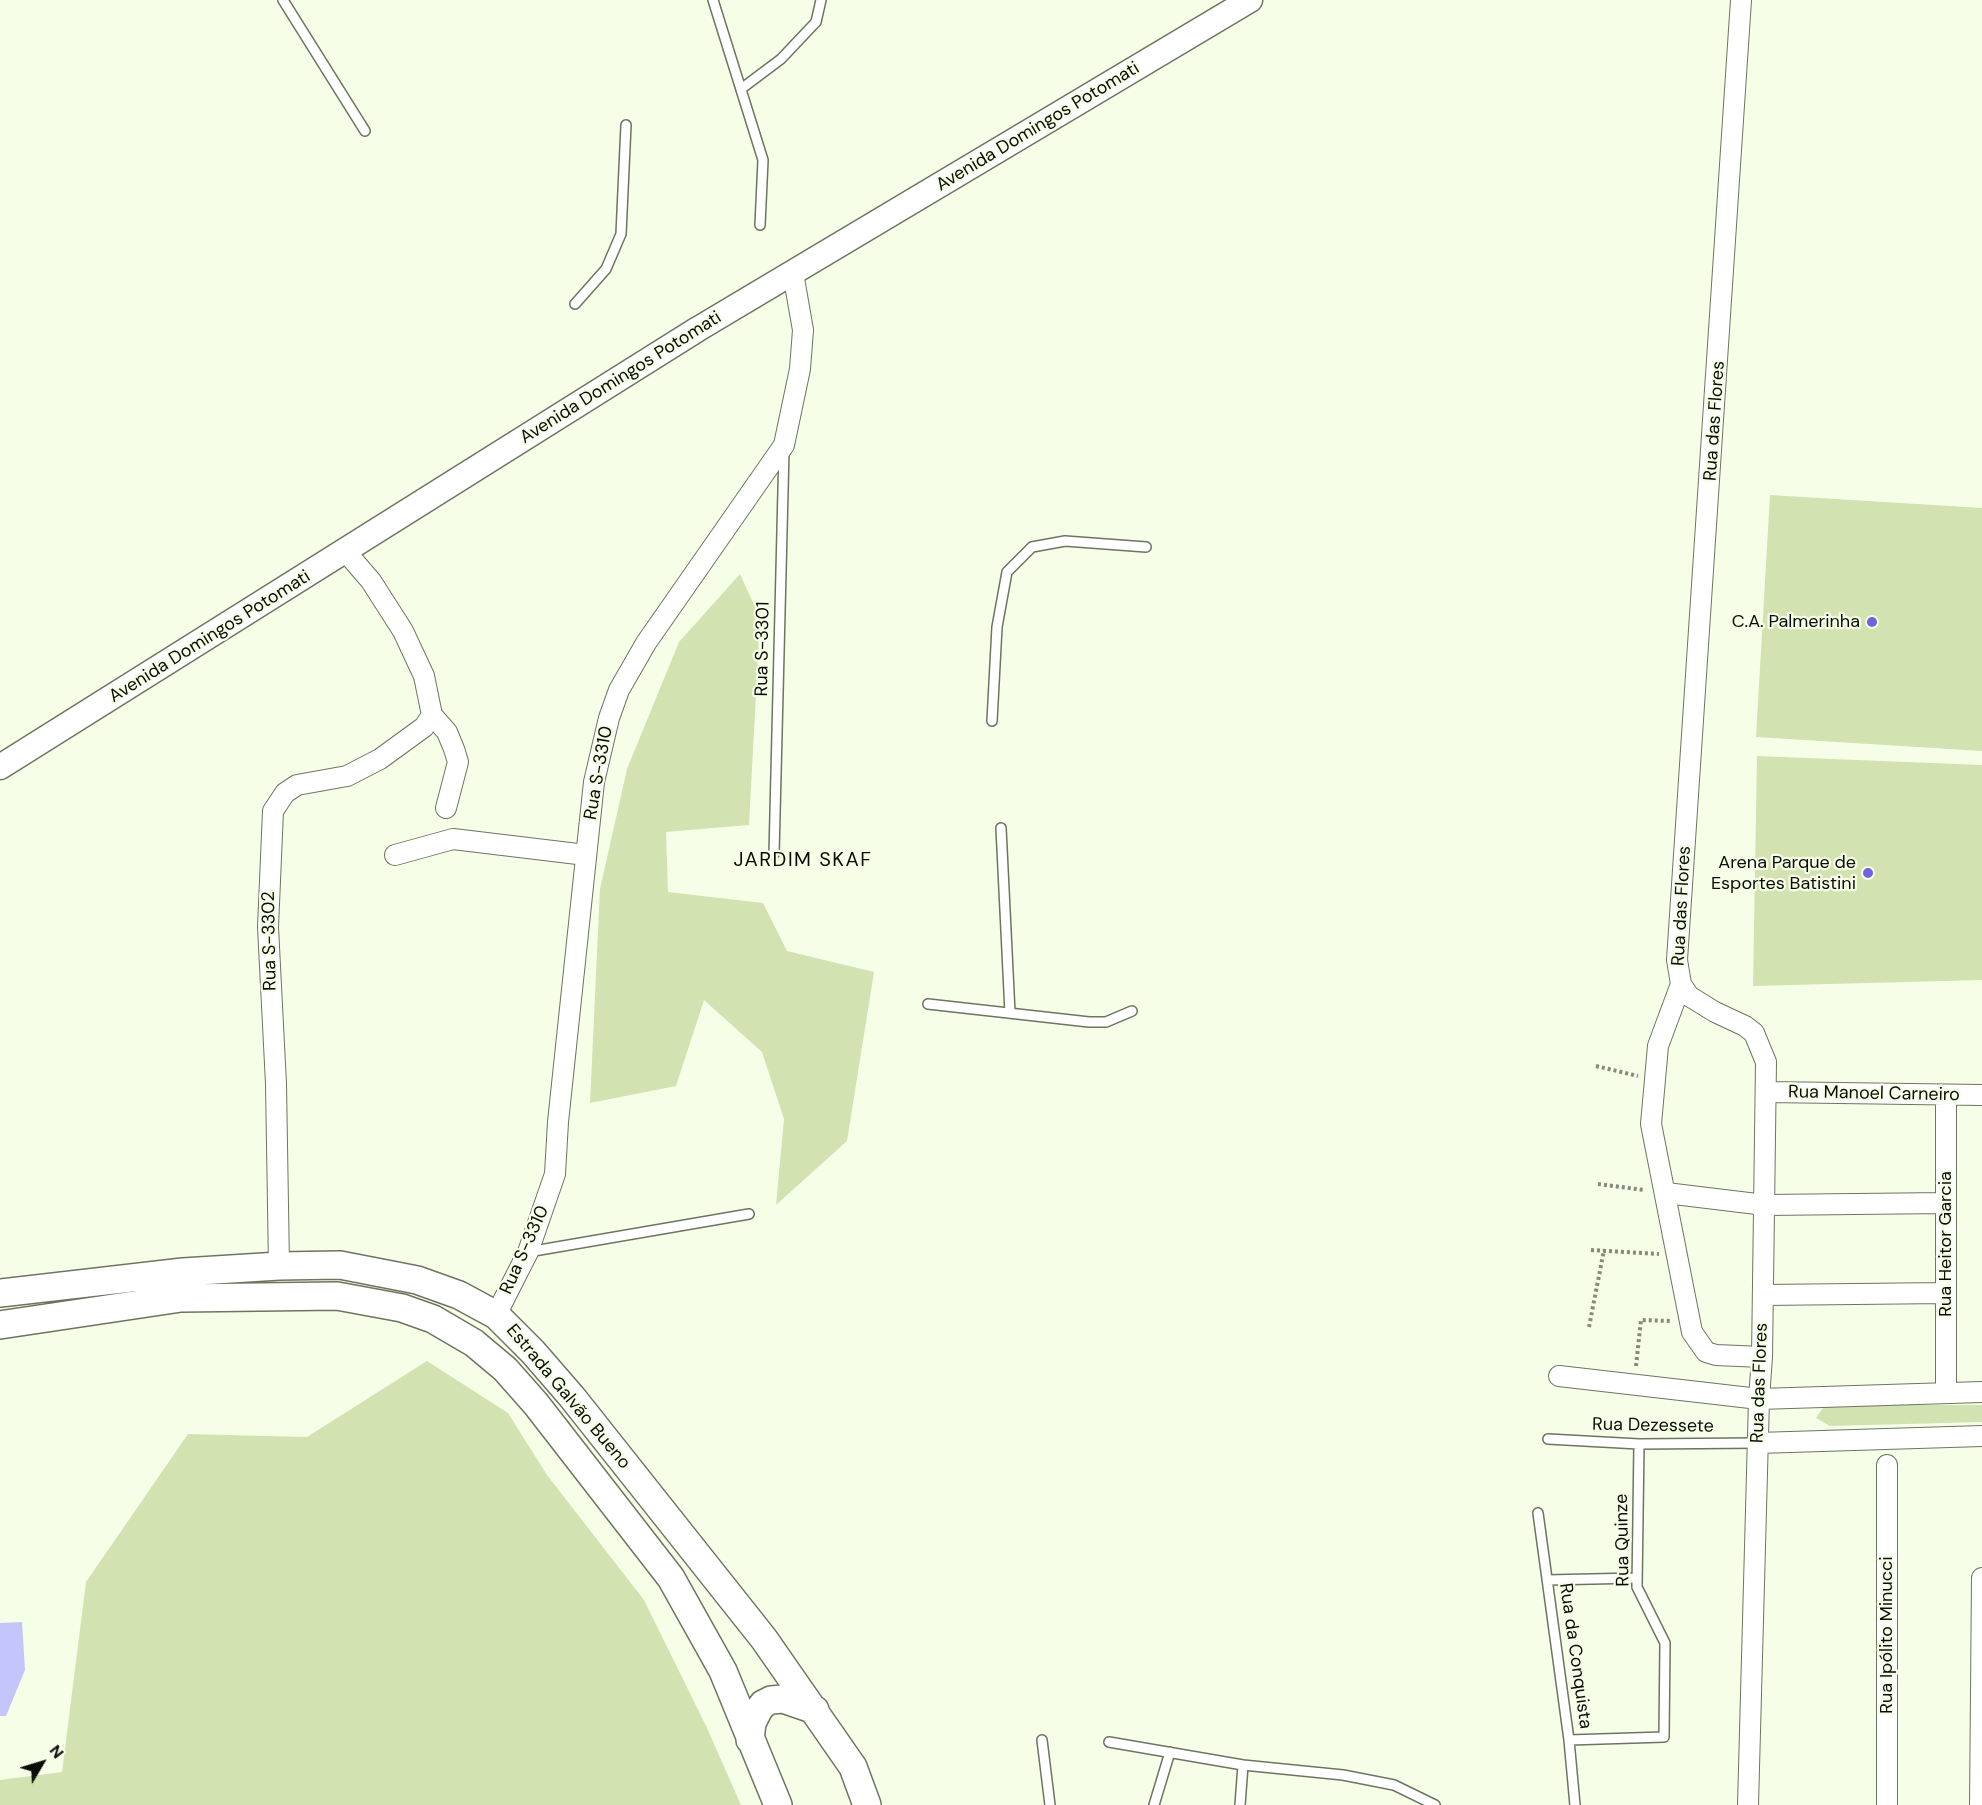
<!DOCTYPE html>
<meta charset="utf-8">
<style>
body{margin:0}
#map{position:relative;width:1982px;height:1805px;overflow:hidden;background:#f6fee7;font-family:"DM Sans",sans-serif}
canvas{display:block}
.north{position:absolute;left:12px;top:1733px;width:60px;height:60px;-webkit-text-stroke:4px #f6fee7;paint-order:stroke;rotate:52deg;font-size:16px;font-weight:700;line-height:24px;text-align:center;color:#0a0c06}
.north::after{content:'';display:block;margin:auto;width:21px;height:27px;background:#0a0c06;clip-path:polygon(50% 0,100% 100%,50% 72%,0 100%)}
</style>
<div id="map">
<canvas width="1982" height="1805"></canvas>
<div class="north">N</div>
</div>
<script>
const ctx = document.querySelector('canvas').getContext('2d');
ctx.lineJoin = 'round';
function fill(path, color) { ctx.fillStyle = color; ctx.fill(path, 'evenodd'); }
const shape = rows => new Path2D(rows.map(r => 'M' + r).join(''));
function strokePath(path, color, width, dash) { ctx.strokeStyle = color; ctx.lineWidth = width; ctx.lineCap = dash ? 'butt' : 'round'; ctx.setLineDash(dash || []); ctx.stroke(path); }
function drawText(font, color, halo, rows, align = 'center') {
  ctx.font = font + ' "DM Sans",sans-serif'; ctx.lineWidth = 4.5; ctx.setLineDash([]); ctx.textBaseline = 'middle'; ctx.strokeStyle = halo; ctx.fillStyle = color; for (const [text, x, y, turn = 0] of rows) {
    ctx.save(); ctx.translate(x, y); ctx.rotate((+turn || 0) * Math.PI / 180); ctx.textAlign = isNaN(turn) ? turn : align; if (halo) ctx.strokeText(text, 0, 0); ctx.fillText(text, 0, 0); ctx.restore();
  }
}
const green = shape([
 [1770,495,1982,508,1982,751,1756,737],
 [740,574,760,618,749,825,666,832,668,892,763,903,787,951,874,972,847,1141,776,1205,784,1119,762,1052,704,1000,676,1086,590,1103,600,889,627,769,679,642],
 [1757,756,1982,765,1982,980,1753,986],
 [427,1361,508,1413,547,1475,644,1600,707,1728,741,1805,0,1805,0,1780,62,1772,86,1582,188,1434,307,1437],
 [1825,1405,1982,1405,1982,1422,1830,1426,1816,1418]
]);
const water = shape([
 [22,1622,25,1670,6,1716,0,1716,0,1623]
]);
const path = shape([
 [1596,1066,1638,1076],
 [1598,1184,1644,1190],
 [1591,1250,1659,1254],
 [1589,1327,1604,1250],
 [1636,1366,1641,1320,1671,1321]
]);
const service = shape([
 [283,0,365,131],
 [713,0,763,160,760,225],
 [741,89,781,59,816,22,821,0],
 [575,304,606,269,621,234,626,125],
 [992,721,997,627,1007,572,1032,547,1065,541,1146,547],
 [1001,828,1010,1013],
 [774,854,784,450],
 [928,1004,1089,1022,1106,1022,1132,1011],
 [528,1252,749,1214],
 [1548,1439,1639,1444,1758,1443],
 [1538,1513,1569,1740,1575,1805],
 [1547,1580,1637,1578],
 [1042,1740,1050,1805],
 [1569,1740,1664,1737,1665,1643,1637,1587,1639,1444],
 [1109,1742,1243,1765,1343,1775,1394,1785,1435,1805],
 [1154,1805,1170,1752],
 [1240,1805,1243,1765]
]);
const minor = shape([
 [1741,0,1677,960,1681,984,1689,996,1715,1012,1745,1026,1754,1033,1766,1062,1762,1357,1759,1399,1748,1805],
 [346,552,371,581,403,631,424,676,432,715,447,732,454,749,458,762,446,808],
 [395,855,453,839,586,855],
 [1681,984,1658,1046,1651,1124,1692,1332,1706,1352,1716,1355,1762,1357],
 [1767,1092,1982,1095],
 [1946,1095,1946,1393],
 [1666,1193,1765,1205,1946,1203],
 [279,1266,276,1084,268,927,273,811,285,793,297,785,347,776,380,759,424,727,432,715],
 [1763,1295,1946,1293],
 [496,1315,528,1252,555,1174,558,1122,594,782,609,718,619,690,646,643,784,445,800,369,803,330,793,273],
 [1559,1376,1759,1399,1982,1392],
 [1758,1443,1982,1436],
 [1887,1805,1887,1465],
 [1980,1805,1982,1578]
]);
const tertiary = shape([
 [0,767,698,329,1250,0]
]);
const secondary = shape([
 [0,1293,183,1272,279,1266,340,1265,417,1280,459,1295,496,1315,533,1352,572,1397,764,1639,853,1767,867,1805],
 [0,1325,181,1298,337,1296,402,1308,433,1319,474,1343,505,1369,536,1404,671,1578,723,1671,778,1805],
 [750,1740,752,1723,758,1711,763,1704,771,1700,783,1699,815,1710]
]);
const markers = [
 [1872,622,6,"#7063dd"],
 [1868,873,6,"#7063dd"]
];
const streetNames = [
 ["Avenida Domingos Potomati",1038,127,-31],
 ["Avenida Domingos Potomati",621,378,-32],
 ["Rua das Flores",1715,421,-86],
 ["Avenida Domingos Potomati",210,637,-32],
 ["Rua S-3301",763,649,-89],
 ["Rua S-3310",599,773,-80],
 ["Rua das Flores",1682,906,-87],
 ["Rua S-3302",270,941,-91],
 ["Rua Manoel Carneiro",1874,1094,1],
 ["Rua Heitor Garcia",1946,1244,-90],
 ["Rua S-3310",525,1250,-66],
 ["Rua das Flores",1760,1383,-88],
 ["Estrada Galvão Bueno",568,1397,50],
 ["Rua Dezessete",1653,1426,1],
 ["Rua Quinze",1623,1540,-91],
 ["Rua Ipólito Minucci",1887,1635,-90],
 ["Rua da Conquista",1575,1656,82]
];
const poiNames = [
 ["C.A. Palmerinha",1860,622],
 ["Arena Parque de",1856,863],
 ["Esportes Batistini",1856,884]
];
const neighbourhoodNames = [
 ["JARDIM SKAF",803,861]
];
fill(green, '#d2e3b1');
fill(water, '#c4c5fb');
strokePath(service, '#6d7560', 12);
strokePath(minor, '#6d7560', 22);
strokePath(tertiary, '#6d7560', 27);
strokePath(secondary, '#6d7560', 30);
strokePath(path, '#858a7b', 4, [3, 3]);
strokePath(service, '#fff', 9);
strokePath(minor, '#fff', 20);
strokePath(tertiary, '#fff', 24);
strokePath(secondary, '#fff', 27);
for (const [x, y, r, color] of markers) { const dot = new Path2D(); dot.arc(x, y, r, 0, 2 * Math.PI); ctx.fillStyle = color; ctx.fill(dot); strokePath(dot, '#f6fee7', 2); }
drawText('18px', '#0a0c06', '#f6fee7', streetNames);
drawText('18px', '#0a0c06', '#f6fee7', poiNames, 'right');
ctx.letterSpacing = '1.5px';
drawText('20px', '#0a0c06', '#f6fee7', neighbourhoodNames);
ctx.letterSpacing = '0px';
</script>
